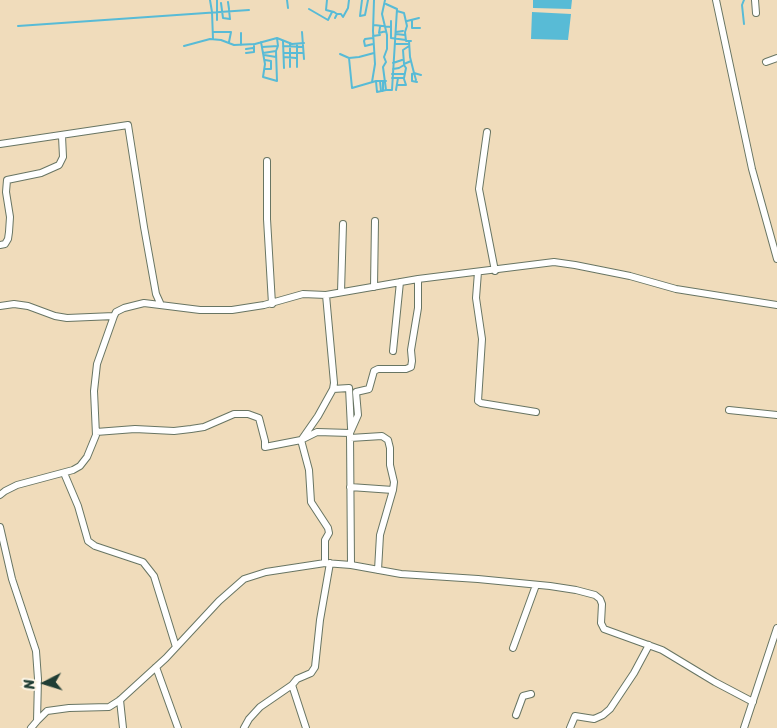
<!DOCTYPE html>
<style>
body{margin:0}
#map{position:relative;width:777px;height:728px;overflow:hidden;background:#f0dcbb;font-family:Sriracha,sans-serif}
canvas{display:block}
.north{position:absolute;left:20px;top:658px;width:50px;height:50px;-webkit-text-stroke:4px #fcf5e5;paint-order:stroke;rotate:265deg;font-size:14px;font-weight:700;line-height:20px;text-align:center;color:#1f3d34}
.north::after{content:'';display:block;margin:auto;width:18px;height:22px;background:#1f3d34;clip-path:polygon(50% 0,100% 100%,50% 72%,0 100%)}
</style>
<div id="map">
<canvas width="777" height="728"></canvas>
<div class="north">N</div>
</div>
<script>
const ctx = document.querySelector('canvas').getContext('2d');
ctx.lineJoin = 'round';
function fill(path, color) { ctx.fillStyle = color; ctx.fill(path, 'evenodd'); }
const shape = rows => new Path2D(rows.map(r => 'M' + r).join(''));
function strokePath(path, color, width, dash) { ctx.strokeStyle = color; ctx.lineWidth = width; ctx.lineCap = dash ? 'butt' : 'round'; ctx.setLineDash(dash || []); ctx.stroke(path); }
const water = shape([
 [533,0,572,0,571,9,533,8],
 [532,12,571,14,568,40,531,39]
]);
const stream = shape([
 [210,0,212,12,213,39],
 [217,0,217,20],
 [287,0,288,8],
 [327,0,326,10,334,12,337,14,335,18],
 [362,0,360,16,365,15,368,0],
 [228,2,229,9],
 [221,3,223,18,230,19,229,10],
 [386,4,397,9,392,90,386,90],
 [309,9,328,20,332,12],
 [397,11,404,13,407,26,405,32,406,41,411,41],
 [337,14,341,14,343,17,348,8,349,0],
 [412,20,412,28,420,28],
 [391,21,391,38,406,40],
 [407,21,419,18],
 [744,24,742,5,744,0],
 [374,25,391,27],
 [18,26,249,10],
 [380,27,379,33,386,31],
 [214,32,231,32,229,42],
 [302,32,304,59],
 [396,32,403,31],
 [396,34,405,35],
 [373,36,380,35],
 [373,38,365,39,364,41,365,46,373,44],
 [283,41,284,68],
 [409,41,410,57,414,73,412,74,412,81,417,82],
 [261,42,265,64,263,77,277,81,276,51,278,46,277,38],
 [395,44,409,44],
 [241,45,241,33],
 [184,46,210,39,221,40,234,45,255,44,277,38,292,44,304,43],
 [283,46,303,47],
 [409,46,403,50,404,64,411,61],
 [262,47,278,46],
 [246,49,253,48],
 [246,53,254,52,254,44],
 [263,53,276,51],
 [284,53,303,53],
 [340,54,349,58,352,88,376,81,377,92,386,90,383,67,386,62,384,57,387,49,387,35,382,14,385,0],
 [264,55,276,57],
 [284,57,296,58],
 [349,58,359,57,374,53],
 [393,63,402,60],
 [290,67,290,43],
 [297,67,297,44],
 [265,69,271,69,271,61,265,60],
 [414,73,416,80],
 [414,73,421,75],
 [392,74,404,74],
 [392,78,404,78,406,68,404,65,399,68,393,69],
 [376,81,386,81],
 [380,81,381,91],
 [372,82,375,64,373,31,374,0],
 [397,85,406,85,404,79],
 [396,90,398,78],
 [383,91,383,81]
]);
const street = shape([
 [716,0,752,169,777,259],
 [755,0,756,13],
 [766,62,777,58],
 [487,132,479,189,495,271],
 [0,144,128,125,144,227,156,294,161,305],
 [267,161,267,219,272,304],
 [0,245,5,244,8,239,9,232,10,217,6,192,7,180,41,173,59,165,63,157,62,136],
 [478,272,476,298,482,339,478,401,481,403,536,412],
 [374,287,375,221],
 [341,292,343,224],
 [0,306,14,304,28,306,55,316,67,318,114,316,116,312,124,308,144,303,200,310,232,310,264,305,303,294,326,295,418,279,554,262,575,265,630,276,676,289,777,305],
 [393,351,400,282],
 [333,389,349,388,351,428],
 [729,410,777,415],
 [96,432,135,429,174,431,191,429,204,427,234,414,248,414,259,418,265,441,265,447,301,440,317,432,350,433],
 [350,438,382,436,388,440,390,448,390,465,394,482,393,490,380,535,378,570],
 [302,439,318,416,333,389,334,383,326,295],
 [301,440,309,470,311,502,328,528,329,533,325,540,325,563],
 [64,473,78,506,88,541,95,546,143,562,154,576,176,647],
 [350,487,393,490],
 [0,495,5,491,17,485,73,470,80,466,87,457,96,435,94,391,97,364,114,316],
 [0,527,12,579,36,651,38,679,37,721,31,728],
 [351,565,350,433,358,415,356,392,369,389,374,371,378,369,406,369,411,367,412,361,411,350,418,308,418,279],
 [513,648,536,585],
 [156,667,178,728],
 [120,700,123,728],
 [516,715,523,696,531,694],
 [37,721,47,711,69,708,109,707,120,700,166,658,219,601,244,579,266,572,325,563,351,565,401,574,478,579,550,586,576,590,595,595,600,599,602,604,601,623,604,629,662,650,715,682,753,702],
 [244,728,249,719,260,707,292,685],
 [306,728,292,685,297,679,311,673,315,667,320,620,330,563],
 [570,728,575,716,594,719,603,715,610,709,634,673,649,645],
 [744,728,777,628]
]);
fill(water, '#58bbd6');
strokePath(stream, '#58bbd6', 2);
strokePath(street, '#687563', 8);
strokePath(street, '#fff', 6);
</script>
